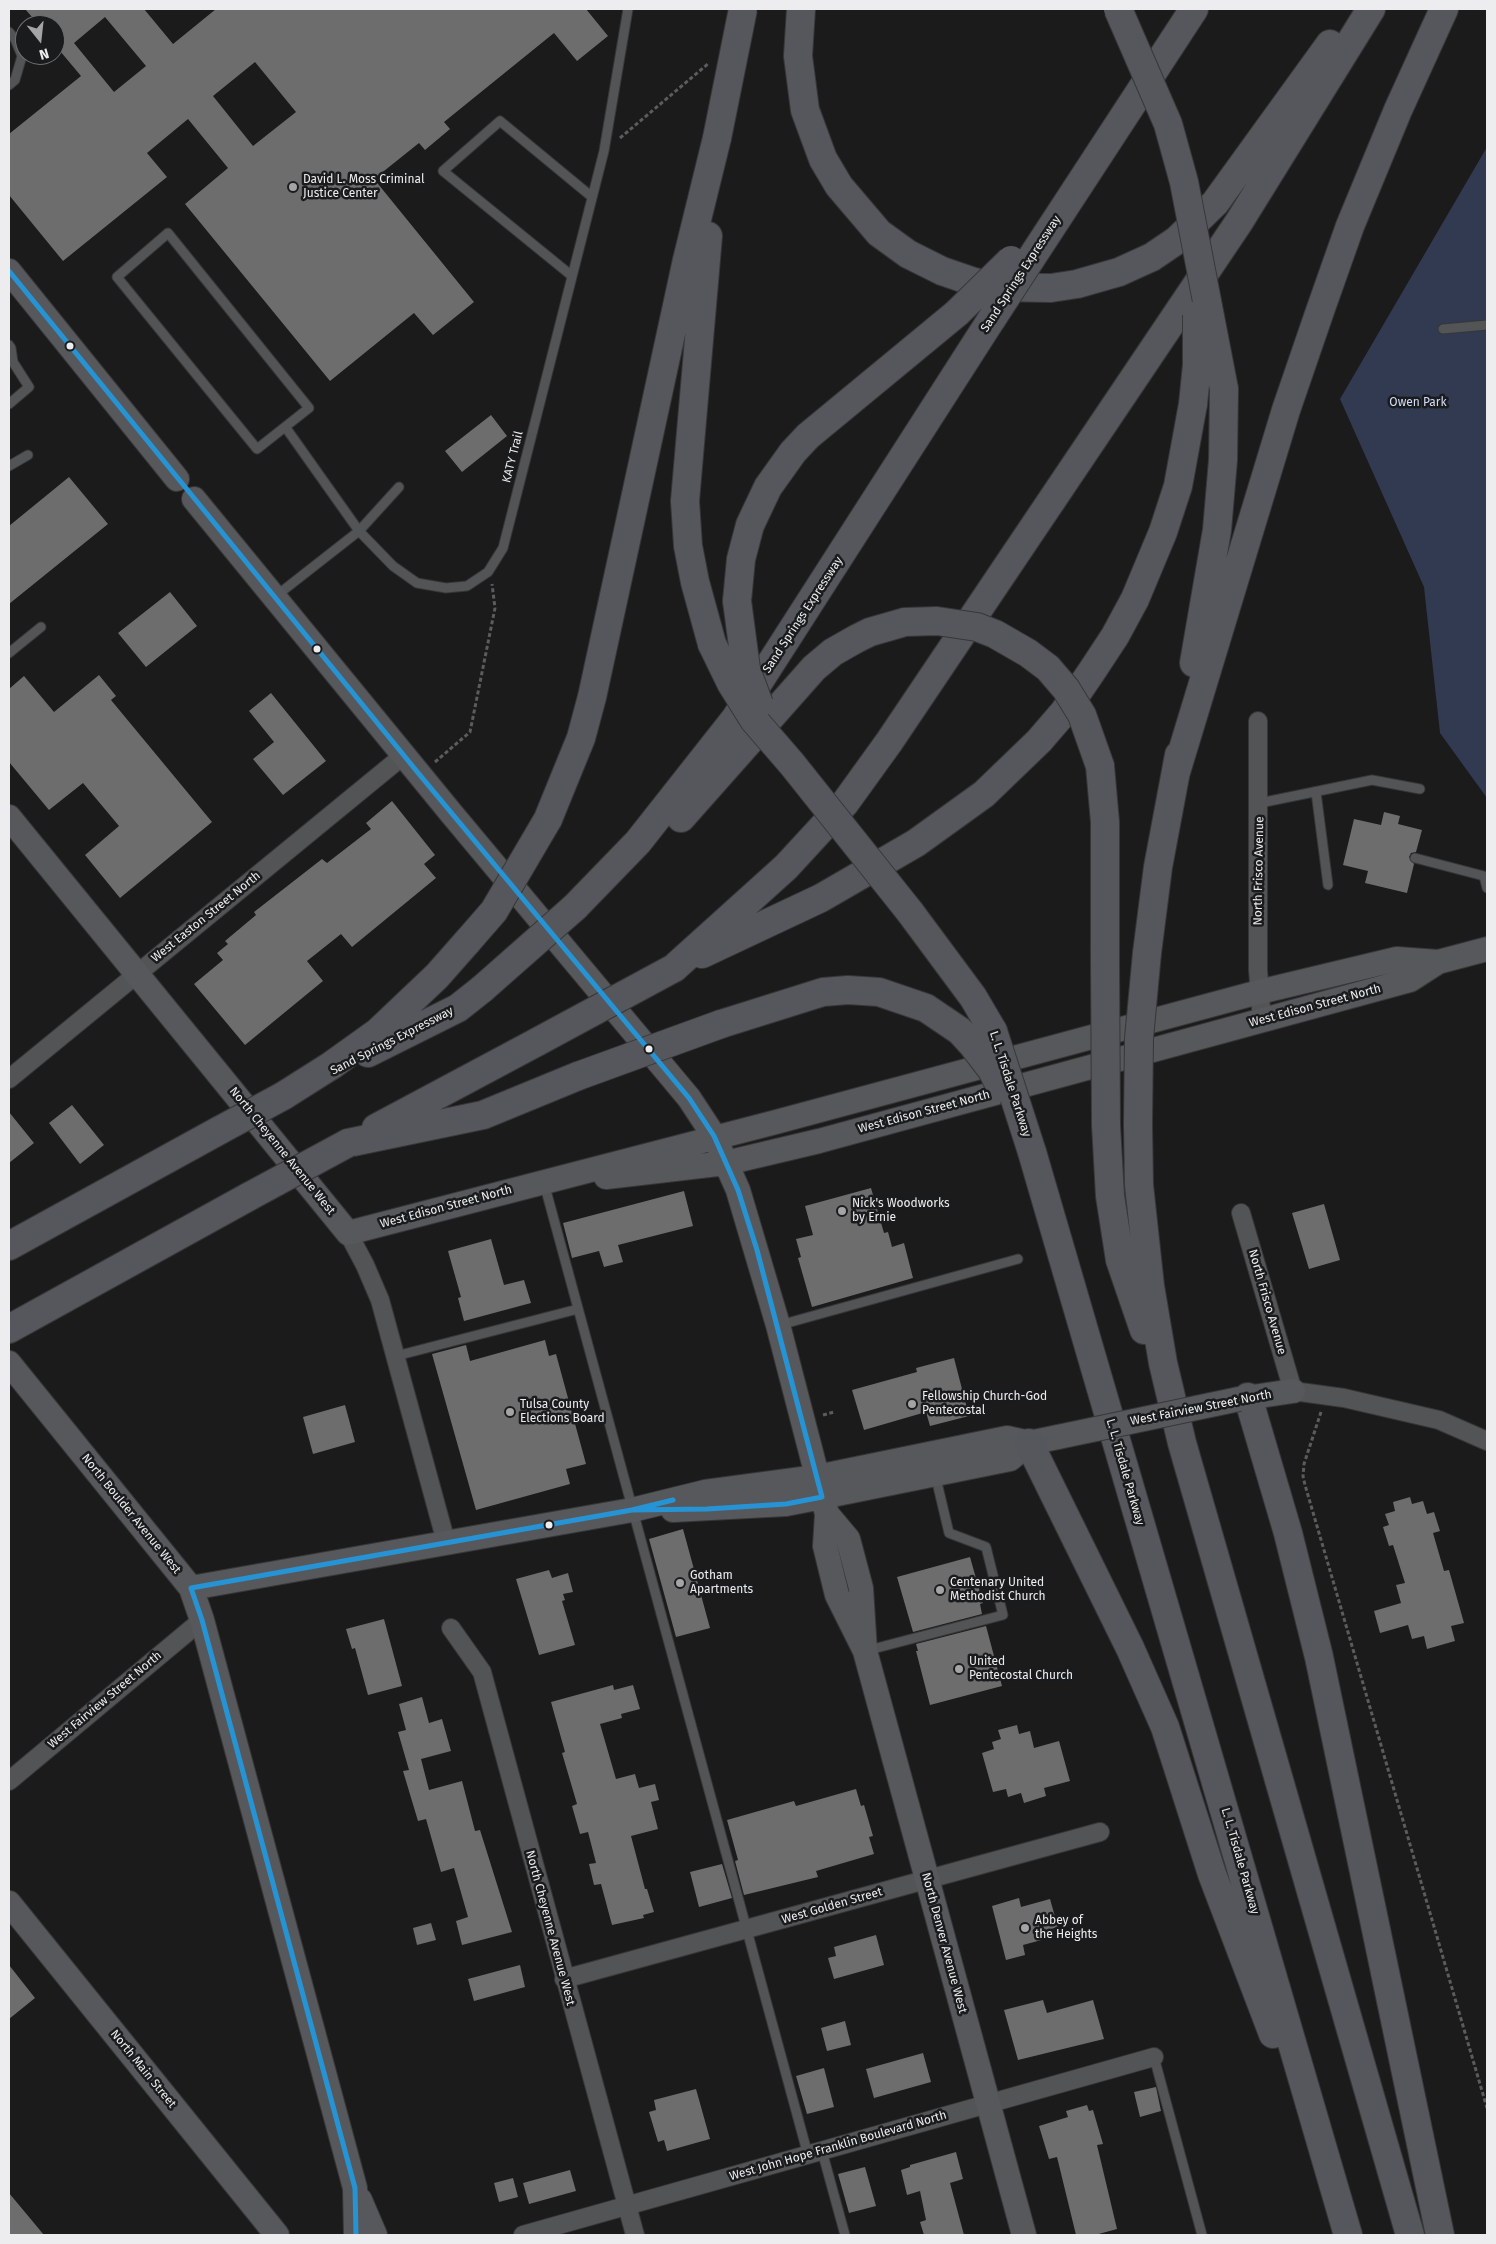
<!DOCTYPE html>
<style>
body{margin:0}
#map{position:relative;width:1496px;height:2244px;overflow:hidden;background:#1b1b1c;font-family:"Fira Sans",sans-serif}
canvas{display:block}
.frame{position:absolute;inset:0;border:10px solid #ededef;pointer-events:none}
.north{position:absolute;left:15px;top:15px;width:50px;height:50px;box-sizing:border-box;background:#1a1b1d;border:1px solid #6e6f71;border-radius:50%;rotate:164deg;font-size:14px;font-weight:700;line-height:20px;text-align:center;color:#ededef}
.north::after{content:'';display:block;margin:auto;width:18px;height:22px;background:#a4a4a5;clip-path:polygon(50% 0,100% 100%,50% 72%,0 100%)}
</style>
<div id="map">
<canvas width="1496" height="2244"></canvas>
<div class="frame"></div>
<div class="north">N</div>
</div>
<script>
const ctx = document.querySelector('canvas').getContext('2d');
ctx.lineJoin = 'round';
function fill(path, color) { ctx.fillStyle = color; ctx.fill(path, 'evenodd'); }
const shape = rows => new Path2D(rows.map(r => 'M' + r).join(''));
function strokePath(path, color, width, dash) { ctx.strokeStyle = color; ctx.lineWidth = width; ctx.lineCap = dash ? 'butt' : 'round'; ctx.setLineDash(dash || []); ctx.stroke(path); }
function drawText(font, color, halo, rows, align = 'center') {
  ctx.font = font + ' "Fira Sans",sans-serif'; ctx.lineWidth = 5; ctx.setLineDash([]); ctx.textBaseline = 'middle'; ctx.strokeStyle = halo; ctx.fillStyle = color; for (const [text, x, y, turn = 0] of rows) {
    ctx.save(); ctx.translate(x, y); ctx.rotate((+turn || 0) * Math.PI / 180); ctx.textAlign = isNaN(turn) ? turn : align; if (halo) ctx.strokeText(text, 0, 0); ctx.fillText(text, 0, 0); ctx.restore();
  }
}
const green = shape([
 [1487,147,1487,798,1440,733,1424,587,1340,399]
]);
const building = shape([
 [25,9,144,9,173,44,216,9,586,9,608,36,577,61,554,33,444,122,450,129,425,150,419,143,374,179,474,302,433,335,414,313,330,381,185,204,228,168,188,119,147,153,167,177,63,261,9,195,9,134,81,76,55,45,55,25,39,25],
 [105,17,146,66,114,92,74,43],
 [255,62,296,112,253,146,213,96],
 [491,415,507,436,462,472,445,451],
 [69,477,108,524,9,604,9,526],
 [170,592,197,626,146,667,118,633],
 [99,675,116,696,111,700,212,822,120,898,85,855,119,826,83,783,49,810,9,762,9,689,24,676,54,712],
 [271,693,326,761,283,795,253,759,274,742,249,711],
 [392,801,435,855,424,864,436,878,352,947,341,934,307,961,323,981,245,1045,194,984,223,960,217,953,228,944,225,941,256,915,254,912,322,859,327,863,371,829,366,823],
 [1384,812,1400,816,1398,824,1422,830,1416,852,1411,853,1409,857,1414,864,1407,893,1365,883,1368,871,1343,865,1354,819,1381,825],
 [72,1105,104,1145,80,1164,49,1123],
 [9,1112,34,1143,9,1163],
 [871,1188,884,1233,888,1232,892,1247,904,1243,913,1278,812,1307,798,1258,801,1257,796,1239,813,1235,805,1206],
 [684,1191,693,1226,618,1245,623,1262,604,1267,599,1251,572,1258,563,1223],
 [1324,1204,1340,1260,1309,1269,1292,1213],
 [491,1239,504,1285,524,1280,531,1303,464,1321,458,1298,461,1297,448,1251],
 [545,1340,549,1356,556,1354,586,1464,566,1469,570,1484,476,1510,432,1354,466,1345,470,1361],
 [954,1358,969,1416,930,1426,926,1412,864,1430,852,1390,917,1372,916,1368],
 [345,1405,355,1442,313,1454,303,1417],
 [1410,1497,1412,1504,1423,1501,1427,1514,1434,1512,1440,1531,1433,1533,1444,1571,1449,1570,1464,1623,1451,1626,1455,1641,1427,1649,1424,1636,1412,1639,1408,1625,1380,1633,1374,1611,1401,1603,1396,1585,1405,1583,1393,1545,1389,1546,1383,1527,1389,1525,1385,1514,1395,1511,1393,1502],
 [683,1529,710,1628,676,1637,649,1539],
 [970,1557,983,1603,980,1604,982,1614,913,1632,897,1577],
 [549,1570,552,1578,568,1573,573,1592,563,1594,565,1600,562,1601,575,1645,539,1655,516,1579],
 [384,1619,402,1686,368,1695,355,1648,352,1649,346,1629],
 [986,1626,1002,1686,930,1705,916,1651,918,1651,916,1644],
 [613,1685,614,1690,633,1685,640,1709,621,1714,622,1718,600,1724,616,1779,635,1774,639,1788,655,1784,659,1800,651,1802,658,1829,631,1836,645,1889,647,1889,654,1912,643,1915,644,1918,612,1925,601,1884,594,1885,589,1864,596,1863,588,1832,580,1834,572,1806,577,1804,562,1753,565,1752,551,1702],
 [422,1697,429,1723,442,1719,451,1751,421,1759,429,1790,462,1781,475,1831,480,1830,512,1932,462,1945,456,1921,468,1917,454,1868,441,1872,426,1819,418,1821,403,1771,409,1770,398,1732,406,1730,399,1704],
 [1017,1725,1019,1734,1030,1731,1034,1748,1059,1741,1070,1781,1044,1788,1046,1796,1024,1803,1021,1793,1008,1797,1006,1789,993,1792,982,1753,994,1749,992,1742,1001,1739,998,1730],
 [856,1789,861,1806,864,1805,873,1836,869,1837,874,1854,816,1871,818,1877,744,1895,735,1861,738,1860,727,1820,794,1801,796,1806],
 [722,1864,732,1898,699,1907,690,1872],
 [1019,1898,1021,1907,1050,1899,1058,1927,1047,1930,1049,1938,1023,1945,1025,1955,1006,1960,992,1906],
 [431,1923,436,1940,417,1945,413,1928],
 [876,1935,884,1965,834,1979,828,1958,836,1956,834,1947],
 [9,1965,35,1998,9,2019],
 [520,1965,525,1987,474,2001,468,1979],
 [1043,2000,1047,2013,1093,2000,1104,2039,1018,2060,1004,2010],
 [845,2021,851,2045,827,2051,821,2028],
 [923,2053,931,2082,874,2098,866,2069],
 [824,2068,834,2107,807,2114,796,2076],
 [1156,2087,1161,2111,1140,2117,1134,2092],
 [696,2089,710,2139,667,2151,664,2140,658,2142,649,2112,656,2110,654,2100],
 [1087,2105,1089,2111,1093,2110,1103,2144,1097,2145,1117,2229,1095,2235,1076,2235,1057,2157,1049,2159,1039,2126,1068,2117,1066,2111],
 [956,2152,963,2179,950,2183,964,2235,924,2235,920,2222,926,2220,920,2191,907,2195,901,2170,910,2167,910,2165],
 [865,2167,876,2206,849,2213,838,2174],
 [570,2170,576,2191,529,2204,523,2183],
 [513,2178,518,2197,499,2202,494,2183],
 [9,2193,44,2235,9,2235]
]);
const path = shape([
 [620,138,709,63],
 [435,762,470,732,495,608,492,584],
 [1321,1412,1304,1464,1303,1476,1305,1485,1487,2108],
 [823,1415,834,1412]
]);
const lane = shape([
 [9,32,15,39,22,56,15,80,9,85],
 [168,233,309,408,257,449,117,277,168,233],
 [572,276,443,171,500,121,592,197],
 [1443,329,1487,325],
 [9,345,11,348,13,362,29,387,9,404],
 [286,428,359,531,393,566,417,583,446,588,467,586,488,572,503,548,604,151,628,9],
 [9,466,28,455],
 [276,596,359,531,399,487],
 [9,653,41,627],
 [1316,792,1328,885],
 [1260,803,1372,780,1420,789],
 [1415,858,1484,876,1487,888],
 [544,1183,808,2155],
 [780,1325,1018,1259],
 [396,1356,578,1309],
 [865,1651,1003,1615,986,1547,949,1533,935,1474],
 [1154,2057,1202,2235],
 [822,2151,845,2235]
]);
const street = shape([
 [1258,721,1258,970,1262,1021],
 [9,1079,404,755],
 [1241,1213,1293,1391,1344,1398,1439,1420,1487,1441],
 [348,1233,365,1265,380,1300,446,1542],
 [451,1628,482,1672,635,2235],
 [9,1781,202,1620],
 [564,1979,1100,1832],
 [523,2235,1154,2057]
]);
const secondary = shape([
 [9,271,177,479],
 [194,499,451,813,689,1098,714,1136,738,1190,778,1325,827,1514,825,1546,837,1595,865,1651],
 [9,817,348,1233,776,1122,1259,992,1397,959,1438,962],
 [606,1177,726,1163,819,1141,1410,980,1438,962,1487,949],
 [9,1363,191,1588,202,1620,355,2188,356,2235],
 [1239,1399,1293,1391],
 [673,1510,786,1504,822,1497,1010,1459,1029,1443],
 [827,1514,848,1539,861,1588,865,1651,1024,2235],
 [191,1588,632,1510,705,1492,817,1477,1007,1438,1029,1443,1058,1437],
 [9,1903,277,2235],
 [360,2200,375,2235]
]);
const highway = shape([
 [801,9,798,56,805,110,823,159,839,186,879,233,908,254,942,271,974,282,996,287,1051,288,1077,284,1119,272,1152,257,1177,240,1215,203,1330,44],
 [708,236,685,501,688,546,695,582,712,644],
 [1030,260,1194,9],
 [737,601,741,559,750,525,768,487,793,452,808,436,957,313],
 [1194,663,1217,530,1223,460,1224,389],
 [1100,766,1105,822,1105,961],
 [1176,772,1286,410,1320,311,1350,226,1398,110,1444,9],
 [681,818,814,668,833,652,856,639,870,632,905,622],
 [548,819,581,738,592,697,687,260,717,138],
 [575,907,638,842,735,719,991,320],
 [910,912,973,997,993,1031],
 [1147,953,1158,867,1179,755],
 [702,954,821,898,916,843,984,794,1039,741,1064,712,1092,671,1115,636,1135,599,1163,532,1178,486,1193,404],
 [674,968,786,867,845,803,889,742,1239,222,1371,9],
 [721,1024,823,992,848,990,879,992,926,1008,960,1031,972,1044],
 [368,1053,458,1008,482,989],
 [283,1096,332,1065,378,1032,437,976,467,942],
 [1138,1124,1139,1185,1150,1286,1163,1363,1182,1443,1410,2235],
 [1106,1125,1110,1196,1120,1260,1144,1330],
 [376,1128,537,1042],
 [348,1143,483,1115,578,1076],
 [1032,1152,1348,2235],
 [9,1246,220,1130],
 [9,1329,250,1196],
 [1248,1397,1288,1533,1319,1657,1440,2235],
 [1029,1443,1130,1648,1165,1727,1212,1874,1273,2034]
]);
const secondaryBridge = shape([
 [1058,1437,1239,1399]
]);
const highwayBridge = shape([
 [1118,9,1168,124,1184,182,1224,389],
 [717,138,743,9],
 [957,313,1011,260],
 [991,320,1030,260],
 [1193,404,1197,365,1197,315],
 [737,601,746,669,759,704],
 [905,622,937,621,977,627,995,634,1028,653,1048,668,1066,689,1082,715,1100,766],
 [712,644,731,683,754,720,792,764,910,912],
 [467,942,494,911,548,819],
 [1105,961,1106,1125],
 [482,989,575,907],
 [993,1031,1032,1152],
 [537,1042,674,968],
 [972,1044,992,1070,1001,1088],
 [578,1076,721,1024],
 [1138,1124,1139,1038,1147,953],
 [220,1130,283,1096],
 [250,1196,348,1143]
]);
const bus1 = shape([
 [9,271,419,774,689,1098,714,1136,738,1190,757,1250,822,1497,786,1504,707,1509,632,1510],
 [356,2235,355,2188,202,1620,191,1588,632,1510,673,1500]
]);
const markers = [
 [293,187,5,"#a4a4a5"],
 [70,346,4.5,"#ededef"],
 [317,649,4.5,"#ededef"],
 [649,1049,4.5,"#ededef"],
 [842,1211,5,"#a4a4a5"],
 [912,1404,5,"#a4a4a5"],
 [510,1412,5,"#a4a4a5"],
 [549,1525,4.5,"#ededef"],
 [680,1583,5,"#a4a4a5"],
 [940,1590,5,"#a4a4a5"],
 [959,1669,5,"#a4a4a5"],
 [1025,1928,5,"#a4a4a5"]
];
const poiNames = [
 ["David L. Moss Criminal",303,180],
 ["Justice Center",303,194],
 ["Nick's Woodworks",852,1204],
 ["by Ernie",852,1218],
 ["Fellowship Church-God",922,1397],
 ["Pentecostal",922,1411],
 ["Tulsa County",520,1405],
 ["Elections Board",520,1419],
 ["Gotham",690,1576],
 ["Apartments",690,1590],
 ["Centenary United",950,1583],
 ["Methodist Church",950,1597],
 ["United",969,1662],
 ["Pentecostal Church",969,1676],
 ["Abbey of",1035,1921],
 ["the Heights",1035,1935]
];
const streetNames = [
 ["Sand Springs Expressway",1021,274,-57],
 ["KATY Trail",513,457,-76],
 ["Sand Springs Expressway",803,615,-57],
 ["North Frisco Avenue",1259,871,-89],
 ["West Easton Street North",206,917,-39],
 ["West Edison Street North",1315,1006,-15],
 ["Sand Springs Expressway",392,1041,-27],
 ["L. L. Tisdale Parkway",1010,1084,72],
 ["West Edison Street North",924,1112,-15],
 ["North Cheyenne Avenue West",282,1151,51],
 ["West Edison Street North",446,1207,-15],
 ["North Frisco Avenue",1267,1302,74],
 ["West Fairview Street North",1201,1408,-11],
 ["L. L. Tisdale Parkway",1125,1472,74],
 ["North Boulder Avenue West",131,1514,51],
 ["West Fairview Street North",105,1700,-40],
 ["L. L. Tisdale Parkway",1240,1861,74],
 ["West Golden Street",832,1906,-16],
 ["North Cheyenne Avenue West",550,1928,75],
 ["North Denver Avenue West",944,1943,75],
 ["North Main Street",143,2069,51],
 ["West John Hope Franklin Boulevard North",838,2146,-16]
];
const parkNames = [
 ["Owen Park",1418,403]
];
fill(green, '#313a51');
fill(building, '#6d6d6e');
strokePath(lane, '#373738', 11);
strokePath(street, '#373738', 20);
strokePath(secondary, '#373738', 26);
strokePath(highway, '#373738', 30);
strokePath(path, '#5c5c5d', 3, [4, 2.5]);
strokePath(lane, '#535455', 9);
strokePath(street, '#535455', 18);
strokePath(secondary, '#57585b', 24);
strokePath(highway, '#56575d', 28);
strokePath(secondaryBridge, '#373738', 26, []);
strokePath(highwayBridge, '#373738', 30, []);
strokePath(secondaryBridge, '#57585b', 24);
strokePath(highwayBridge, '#56575d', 28);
strokePath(bus1, '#2694d4', 5);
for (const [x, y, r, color] of markers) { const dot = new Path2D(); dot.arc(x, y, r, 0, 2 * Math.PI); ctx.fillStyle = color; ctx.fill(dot); strokePath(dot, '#1a1b1d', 2); }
drawText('12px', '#ededef', '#1a1b1d', poiNames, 'left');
drawText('12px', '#ededef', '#1a1b1d', streetNames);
drawText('12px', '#d1ddf8', '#1a1b1d', parkNames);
</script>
